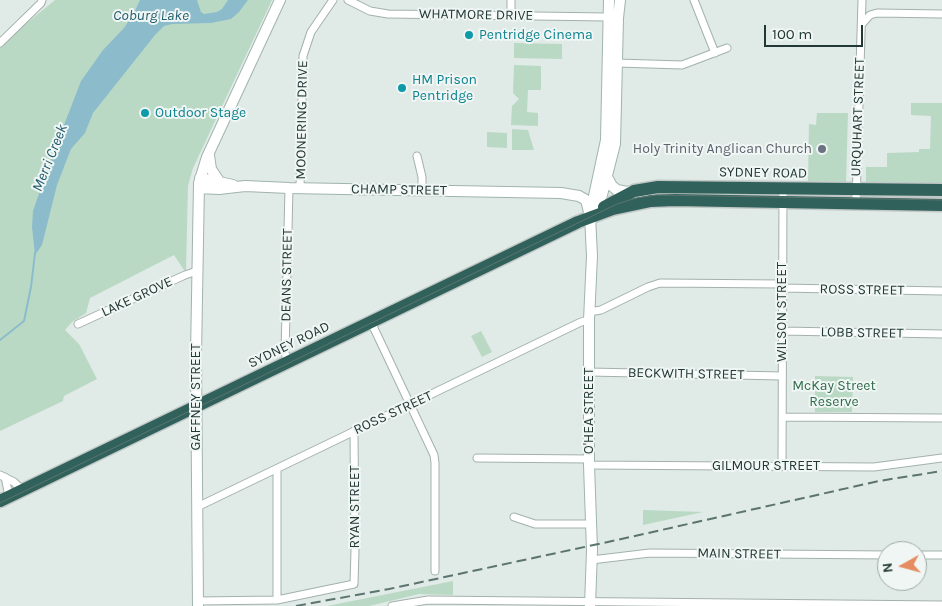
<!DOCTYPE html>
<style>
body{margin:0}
#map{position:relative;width:942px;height:606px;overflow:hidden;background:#e0eae6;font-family:Karla,sans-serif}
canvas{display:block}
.north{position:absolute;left:877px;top:541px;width:50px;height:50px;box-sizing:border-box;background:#f0f6f4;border:1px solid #9eaaa7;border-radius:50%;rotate:263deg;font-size:14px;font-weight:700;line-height:20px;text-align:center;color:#223834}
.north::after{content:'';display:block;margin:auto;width:18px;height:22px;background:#e68c61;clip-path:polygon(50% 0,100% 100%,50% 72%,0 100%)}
.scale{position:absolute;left:764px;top:25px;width:99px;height:22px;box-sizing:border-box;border:2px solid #223834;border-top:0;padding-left:6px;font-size:15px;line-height:18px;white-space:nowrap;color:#223834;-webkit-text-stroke:4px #f0f6f4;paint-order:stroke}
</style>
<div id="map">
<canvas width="942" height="606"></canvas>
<div class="north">N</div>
<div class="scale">100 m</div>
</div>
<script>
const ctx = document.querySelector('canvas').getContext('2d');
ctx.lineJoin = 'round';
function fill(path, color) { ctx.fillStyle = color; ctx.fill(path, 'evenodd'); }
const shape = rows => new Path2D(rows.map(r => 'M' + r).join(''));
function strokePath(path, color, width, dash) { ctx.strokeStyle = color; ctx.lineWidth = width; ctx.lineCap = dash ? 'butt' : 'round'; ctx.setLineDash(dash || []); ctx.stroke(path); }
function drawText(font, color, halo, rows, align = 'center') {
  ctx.font = font + ' Karla,sans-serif'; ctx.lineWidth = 4; ctx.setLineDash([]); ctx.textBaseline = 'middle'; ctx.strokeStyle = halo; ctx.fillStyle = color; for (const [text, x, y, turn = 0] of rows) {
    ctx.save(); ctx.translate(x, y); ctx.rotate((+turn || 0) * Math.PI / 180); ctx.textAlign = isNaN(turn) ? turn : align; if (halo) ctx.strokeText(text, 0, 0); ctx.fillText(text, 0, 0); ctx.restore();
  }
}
const green = shape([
 [55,0,272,0,193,168,188,186,186,270,184,270,174,255,90,298,86,313,72,322,65,330,79,344,97,379,64,396,63,401,0,431,0,45],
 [514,43,562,44,562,59,514,58],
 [514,65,541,66,541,90,528,90,527,112,538,113,538,126,511,125,512,106,519,99,513,93],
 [911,103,942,103,942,184,866,183,866,167,887,167,887,153,919,152,919,149,930,149,931,116,911,115],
 [817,113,848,113,846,182,808,181,809,124,816,125],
 [512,129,528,130,534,150,512,150],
 [487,132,507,133,507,148,487,147],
 [481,331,492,352,482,357,471,336],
 [815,376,853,377,852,412,815,412],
 [643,510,703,512,643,525],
 [453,581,453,595,419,594,369,606,327,606]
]);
const water = shape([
 [140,0,197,0,201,12,204,14,217,12,222,9,228,0,248,0,239,12,231,19,211,23,172,24,164,26,155,35,93,113,85,133,71,149,57,185,42,245,35,255,32,227,33,211,52,156,81,81,103,50,124,28,134,13]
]);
const stream = shape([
 [0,340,24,321,31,287,35,253]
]);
const street = shape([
 [348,0,370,11,388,14,607,17],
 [694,0,715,53],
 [511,15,511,0],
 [862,24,870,15,877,13,942,14],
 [0,43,41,3,42,0],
 [617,63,682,65,727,48],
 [417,156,422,177,422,190],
 [300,188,303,56,311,32,333,0],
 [856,203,862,0],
 [782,288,942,291],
 [589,312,601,310,648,287,660,283,782,284],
 [371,322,434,455,435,463,435,571],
 [78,324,185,275,197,271],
 [782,331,942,334],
 [288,362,285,353,289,188],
 [589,372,782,376],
 [782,417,942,418],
 [477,458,589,459],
 [589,465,874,467,942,458],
 [782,466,783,188],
 [277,469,277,600],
 [0,475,14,482,22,490],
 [5,477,9,496],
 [197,507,581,322,589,320],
 [514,517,535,524,590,524],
 [917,555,942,555],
 [591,560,650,553,887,555],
 [198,601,277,600,354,584,355,550,354,431],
 [392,606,428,600,942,605]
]);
const secondary = shape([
 [209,155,211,169,219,181],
 [607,177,612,186,617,190,627,192,634,191],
 [200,178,233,185],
 [199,188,219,189,245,186,289,188,561,193,579,196,586,200,590,216,592,256,589,320,589,465,592,550,590,606],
 [591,210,606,140,609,0],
 [590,216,602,195,615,144,618,18,620,0],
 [198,606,196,355,199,183,207,157,280,0]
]);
const highway = shape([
 [604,207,634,191,658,187,942,190],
 [0,501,578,222,613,209,651,201,675,200,942,205]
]);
const tram = shape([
 [0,503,617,204,636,198,657,195,942,200]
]);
const rail = shape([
 [296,606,389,589,617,540,879,481,942,471]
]);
const markers = [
 [469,35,5,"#0f9aa8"],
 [402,88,5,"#0f9aa8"],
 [145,113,5,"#0f9aa8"],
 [822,149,5,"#6b7280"]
];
const streetNames = [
 ["WHATMORE DRIVE",476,15,1],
 ["URQUHART STREET",858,117,-88],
 ["MOONERING DRIVE",302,120,-89],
 ["SYDNEY ROAD",763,173,1],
 ["CHAMP STREET",399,190,1],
 ["DEANS STREET",287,275,-89],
 ["ROSS STREET",862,290,1],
 ["LAKE GROVE",137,297,-25],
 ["WILSON STREET",782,312,-90],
 ["LOBB STREET",862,333,1],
 ["SYDNEY ROAD",289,345,-26],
 ["BECKWITH STREET",686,374,1],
 ["GAFFNEY STREET",196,397,-90],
 ["O'HEA STREET",589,411,-90],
 ["ROSS STREET",393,413,-25],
 ["GILMOUR STREET",766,466],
 ["RYAN STREET",355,507,-90],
 ["MAIN STREET",739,554,1]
];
const cultureNames = [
 ["Pentridge Cinema",479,35],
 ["HM Prison",412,80],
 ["Pentridge",412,96],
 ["Outdoor Stage",155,113]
];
const worshipNames = [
 ["Holy Trinity Anglican Church",812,149]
];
const parkNames = [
 ["McKay Street",834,386],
 ["Reserve",834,402]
];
const waterNames = [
 ["Coburg Lake",151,16],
 ["Merri Creek",50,158,-68]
];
fill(green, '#bad9c5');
fill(water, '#8cbccb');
strokePath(stream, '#8cbccb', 2);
strokePath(street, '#a3b1ad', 9);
strokePath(secondary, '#a0b4ae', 12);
strokePath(highway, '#c1c7c6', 15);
strokePath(street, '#fff', 7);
strokePath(secondary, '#fff', 10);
strokePath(highway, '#30625b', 12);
strokePath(tram, '#5c746f', 1);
strokePath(rail, '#5c746f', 2, [10, 5]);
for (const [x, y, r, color] of markers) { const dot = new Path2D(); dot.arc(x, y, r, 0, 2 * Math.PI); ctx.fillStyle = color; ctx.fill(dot); strokePath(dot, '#f0f6f4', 2); }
drawText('14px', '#223834', '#f0f6f4', streetNames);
drawText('14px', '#0d838f', '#f0f6f4', cultureNames, 'left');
drawText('14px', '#5b616d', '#f0f6f4', worshipNames, 'right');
drawText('14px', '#306c4b', '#f0f6f4', parkNames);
drawText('italic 15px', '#225c6f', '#f0f6f4', waterNames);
</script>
